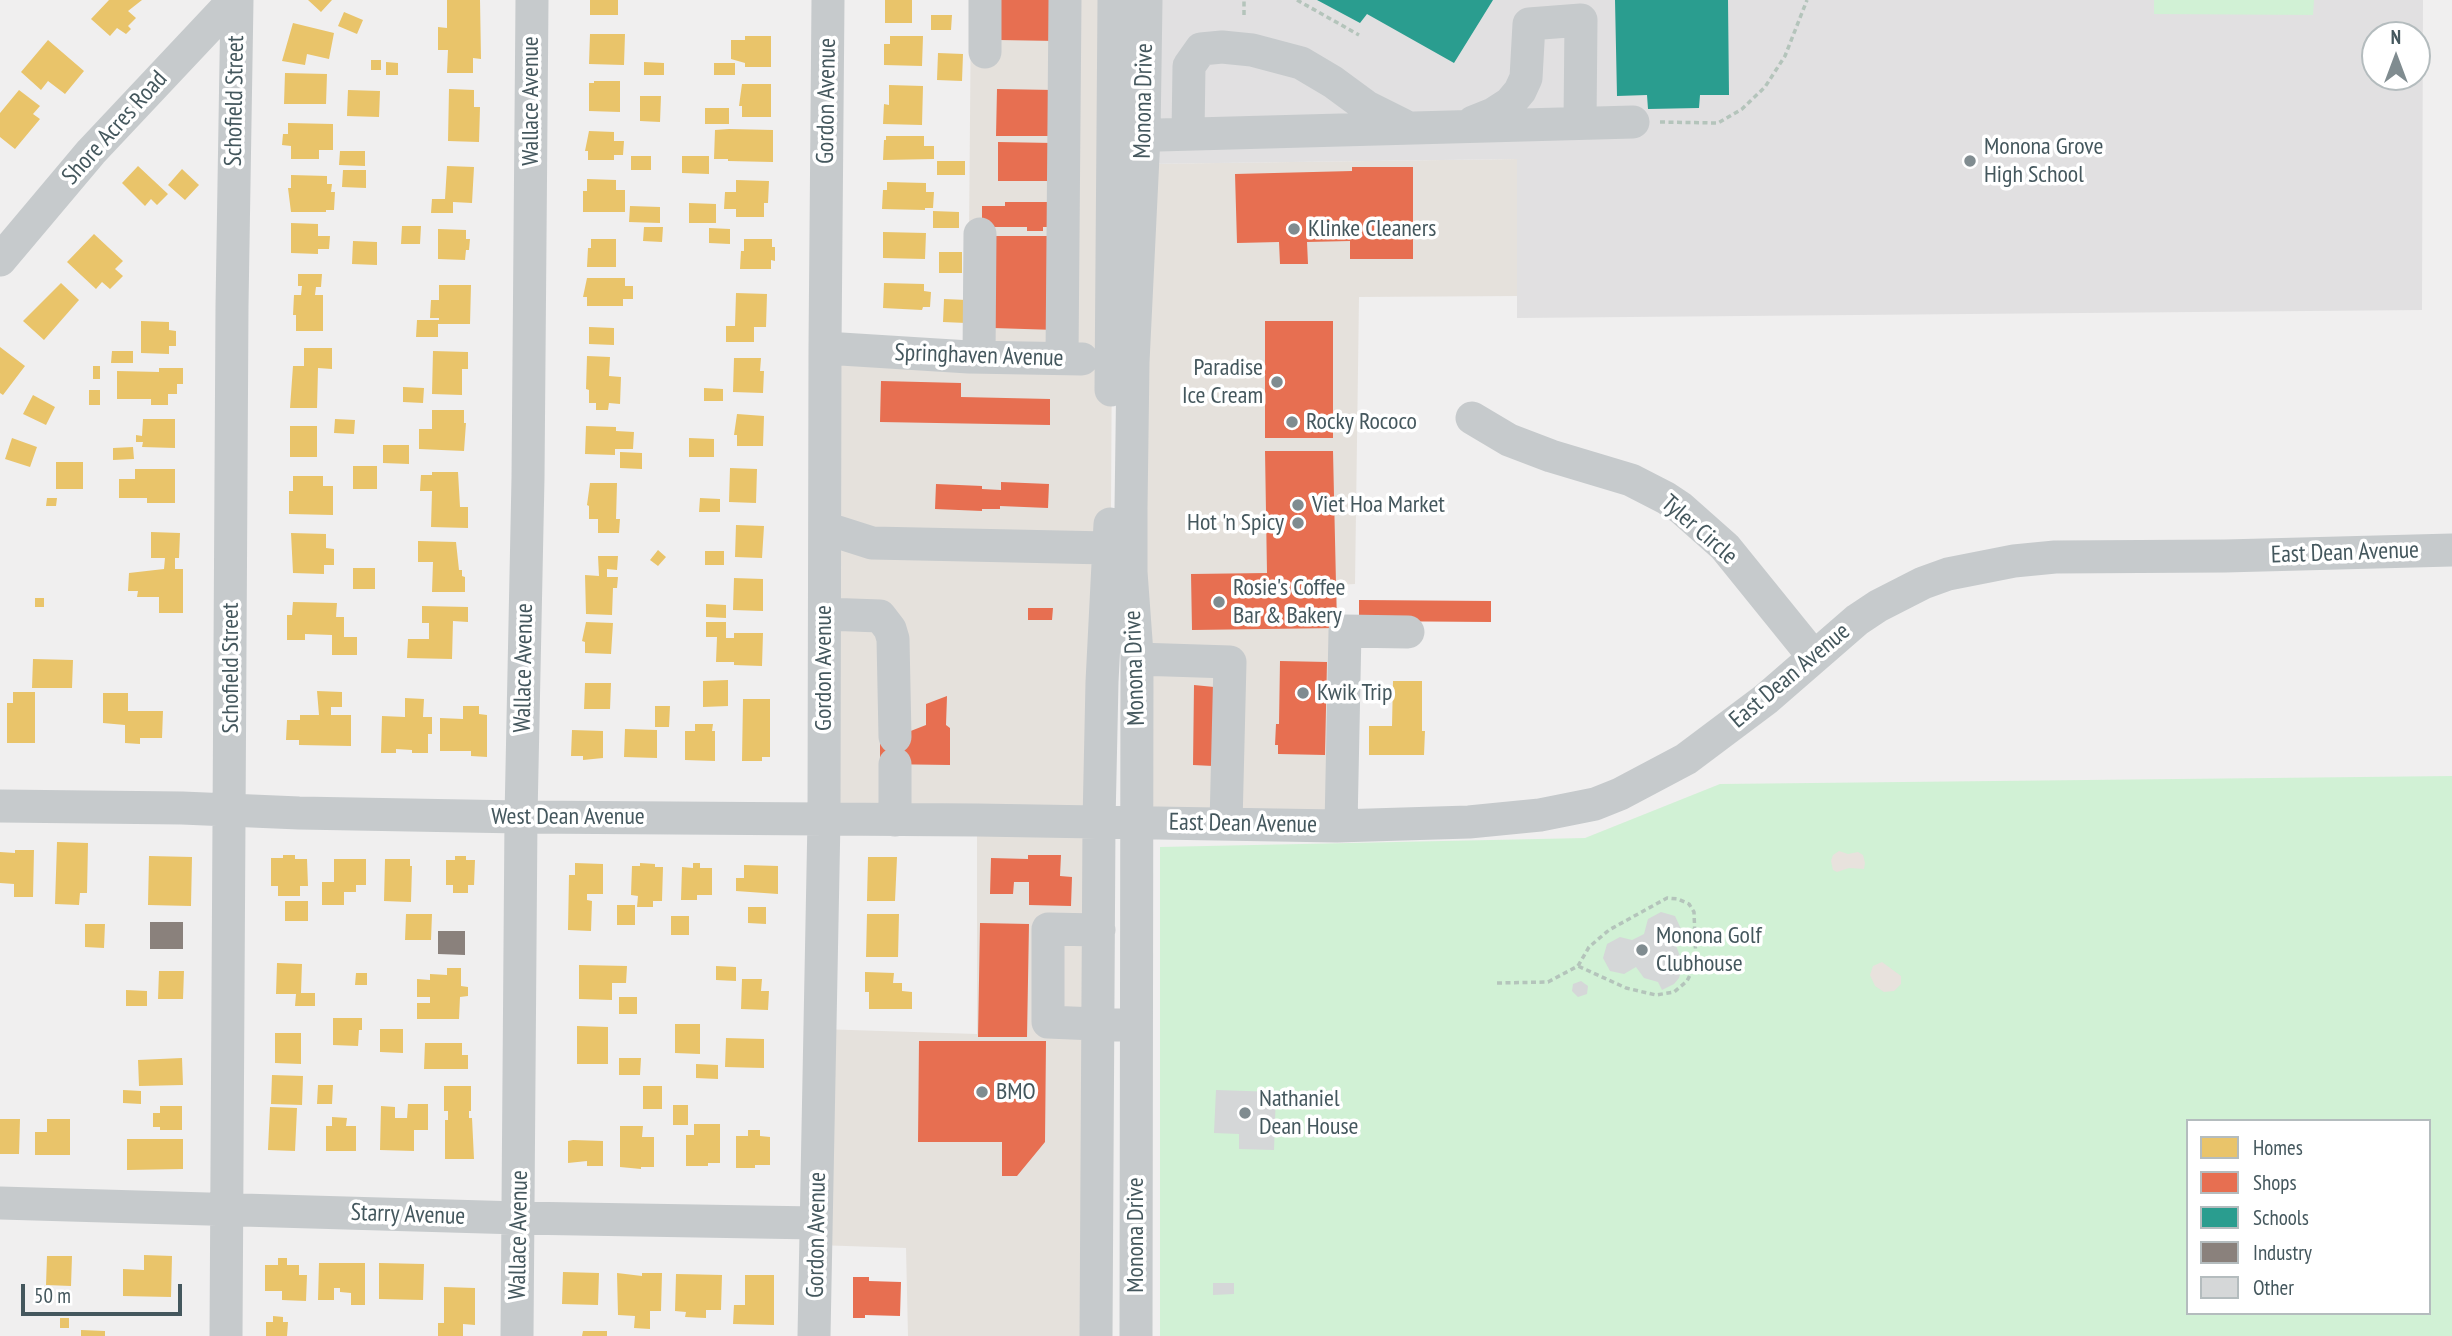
<!DOCTYPE html>
<style>
body{margin:0}
#map{position:relative;width:2452px;height:1336px;overflow:hidden;background:#f0efef;font-family:"PT Sans Narrow",sans-serif}
canvas{display:block}
.legend{position:absolute;left:2186px;top:1119px;width:245px;height:196px;box-sizing:border-box;background:#fff;border:2px solid #b4bcbe;margin:0;padding:9px 12px;list-style:none;font-size:21px;color:#44575d}
.legend li{display:flex;align-items:center;gap:14px;height:35px}
.legend b{width:35px;border:2px solid #b4bcbe}
.north{position:absolute;left:2361px;top:21px;width:70px;height:70px;box-sizing:border-box;background:#fff;border:2px solid #b4bcbe;border-radius:50%;rotate:0deg;font-size:19px;font-weight:700;line-height:28px;text-align:center;color:#44575d}
.north::after{content:'';display:block;margin:auto;width:24px;height:32px;background:#808c90;clip-path:polygon(50% 0,100% 100%,50% 72%,0 100%)}
.scale{position:absolute;left:21px;top:1284px;width:161px;height:32px;box-sizing:border-box;border:4px solid #44575d;border-top:0;padding-left:9px;font-size:21px;line-height:24px;white-space:nowrap;color:#44575d;-webkit-text-stroke:5px #fff;paint-order:stroke}
</style>
<div id="map">
<canvas width="2452" height="1336"></canvas>
<ul class="legend">
<li><b style="height:19px;background:#e9c46a"></b>Homes</li>
<li><b style="height:19px;background:#e76f51"></b>Shops</li>
<li><b style="height:19px;background:#2a9d8f"></b>Schools</li>
<li><b style="height:19px;background:#8a817c"></b>Industry</li>
<li><b style="height:19px;background:#d5d7d8"></b>Other</li>
</ul>
<div class="north">N</div>
<div class="scale">50 m</div>
</div>
<script>
const ctx = document.querySelector('canvas').getContext('2d');
ctx.lineJoin = 'round';
function fill(path, color) { ctx.fillStyle = color; ctx.fill(path, 'evenodd'); }
const shape = rows => new Path2D(rows.map(r => 'M' + r).join(''));
function strokePath(path, color, width, dash) { ctx.strokeStyle = color; ctx.lineWidth = width; ctx.lineCap = dash ? 'butt' : 'round'; ctx.setLineDash(dash || []); ctx.stroke(path); }
function drawText(font, color, halo, rows, align = 'center') {
  ctx.font = font + ' "PT Sans Narrow",sans-serif'; ctx.lineWidth = 7; ctx.setLineDash([]); ctx.textBaseline = 'middle'; ctx.strokeStyle = halo; ctx.fillStyle = color; for (const [text, x, y, turn = 0] of rows) {
    ctx.save(); ctx.translate(x, y); ctx.rotate((+turn || 0) * Math.PI / 180); ctx.textAlign = isNaN(turn) ? turn : align; if (halo) ctx.strokeText(text, 0, 0); ctx.fillText(text, 0, 0); ctx.restore();
  }
}
const commercial = shape([
 [971,0,1114,0,1111,506,1106,608,1096,1336,908,1336,906,1248,816,1245,819,1029,977,1034,977,820,824,819,825,348,968,356],
 [1517,159,1518,296,1359,297,1355,584,1337,585,1337,826,1136,823,1142,164]
]);
const education = shape([
 [1146,0,2423,0,2422,310,1517,318,1517,159,1142,164],
 [2375,35,2417,35,2417,77,2375,77]
]);
const green = shape([
 [2154,0,2314,0,2313,15,2154,14],
 [2452,776,2452,1336,1160,1336,1160,847,1585,838,1720,784],
 [2188,1121,2429,1121,2429,1313,2188,1313]
]);
const sand = shape([
 [1839,851,1848,854,1858,852,1863,855,1865,863,1864,869,1849,868,1837,872,1833,870,1831,861,1833,855],
 [1882,962,1901,976,1901,984,1894,991,1884,992,1875,986,1870,975,1873,966]
]);
const homes = shape([
 [109,0,142,0,128,11,136,18,128,26,131,29,126,34,117,28,110,36,91,19],
 [308,0,332,0,321,12],
 [447,0,480,0,481,59,473,58,473,73,447,73,448,50,438,50,438,27,447,28],
 [590,0,618,0,618,15,590,15],
 [885,0,912,0,912,23,885,23],
 [344,12,363,20,357,34,338,26],
 [931,15,952,15,951,30,931,30],
 [293,23,334,33,329,59,307,54,305,65,282,61],
 [590,34,625,34,624,65,589,64],
 [745,36,771,36,771,67,745,67,745,63,731,59,731,40,745,40],
 [890,36,923,36,922,66,884,65,884,44,890,44],
 [48,40,84,71,65,94,48,81,41,90,21,72],
 [938,53,963,54,962,81,937,80],
 [371,60,381,60,381,70,371,70],
 [386,62,398,63,398,75,386,75],
 [644,62,664,63,664,75,644,75],
 [714,63,735,63,735,75,714,75],
 [285,73,327,74,326,104,284,104],
 [594,81,620,81,620,112,589,111,589,83,594,83],
 [742,84,771,84,771,117,742,117,742,106,739,106],
 [889,85,923,86,922,125,883,124,884,104,889,105],
 [449,89,474,90,474,107,480,107,479,142,448,141],
 [19,90,40,106,33,114,40,119,15,149,0,137,0,113],
 [348,90,380,91,379,117,347,116],
 [640,96,661,96,660,122,640,121],
 [705,108,729,108,729,124,705,124],
 [288,123,333,124,333,150,319,150,319,159,291,159,291,146,282,145,283,134,288,134],
 [729,129,773,130,773,162,728,161,728,159,714,159,715,130],
 [589,131,614,132,614,141,624,141,623,155,614,155,614,160,588,160,588,151,585,151],
 [886,136,924,136,924,146,934,146,934,159,883,160,884,140,886,140],
 [340,151,365,151,365,166,339,165],
 [631,156,651,156,651,170,631,170],
 [682,156,709,156,709,174,682,173],
 [937,161,965,161,965,175,937,175],
 [138,166,168,194,157,205,151,199,145,206,122,183],
 [447,166,474,167,472,203,453,202,453,213,431,213,432,199,445,199],
 [182,169,199,185,185,200,168,185],
 [343,170,366,170,366,188,342,187],
 [291,175,327,176,327,184,332,184,331,192,335,192,334,210,326,210,326,212,291,212,288,188,291,188],
 [587,179,616,180,616,190,625,190,625,212,583,212,583,191,587,191],
 [736,180,769,181,768,203,764,203,764,217,736,217,736,209,724,209,725,192,736,192],
 [887,182,926,183,926,192,934,192,933,208,925,208,925,210,882,209,883,190,887,190],
 [689,203,716,204,716,223,689,223],
 [630,206,660,207,660,223,629,222],
 [933,211,959,212,959,228,933,228],
 [291,223,318,224,318,236,330,236,329,249,318,249,318,254,291,253],
 [402,226,421,226,420,244,401,244],
 [644,227,663,227,662,242,643,241],
 [709,228,730,229,730,244,709,243],
 [438,229,466,230,466,239,470,239,469,250,466,250,465,260,438,259],
 [883,232,926,233,925,259,883,258],
 [94,234,123,261,115,269,123,276,110,289,102,282,96,289,67,262],
 [591,239,616,239,616,267,587,267,588,248,591,248],
 [744,239,772,239,772,247,775,247,775,261,771,260,771,269,740,269,741,251,744,251],
 [353,241,377,242,377,265,352,264],
 [939,252,962,252,962,273,939,273],
 [298,274,322,274,321,287,316,287,315,295,323,295,323,331,296,331,296,315,293,315,294,295,301,295,302,286,298,286],
 [587,278,625,278,625,286,633,286,633,299,623,299,623,306,587,306,587,297,583,297],
 [61,283,79,300,44,340,23,321],
 [884,283,924,284,924,291,931,292,930,307,923,307,922,310,883,308],
 [439,285,471,285,470,324,438,324,438,337,416,337,417,320,439,320,439,318,430,318,431,300,439,300],
 [736,293,767,294,766,327,754,327,754,342,726,342,726,326,735,326],
 [944,299,967,300,966,323,943,322],
 [141,321,169,322,169,330,176,331,176,346,169,346,169,354,141,353],
 [589,327,614,328,614,345,589,344],
 [0,347,25,366,3,395,0,393],
 [304,348,332,348,332,369,318,368,317,408,290,408,293,366,304,366],
 [112,351,133,351,133,363,111,363],
 [433,351,468,352,468,369,462,369,462,395,432,394],
 [587,356,610,357,609,376,621,377,620,404,609,403,608,410,596,410,596,403,589,403,589,390,586,389],
 [734,358,761,358,760,371,764,371,763,393,733,392],
 [93,366,100,366,100,379,93,379],
 [159,368,183,368,183,384,177,384,177,394,168,394,168,405,151,405,151,399,117,399,117,371,159,372],
 [403,387,424,388,423,403,403,402],
 [704,388,723,389,723,401,704,401],
 [89,390,100,390,100,405,89,405],
 [33,395,55,407,46,425,23,414],
 [432,410,464,410,464,423,466,423,464,451,419,449,419,429,432,429],
 [737,414,764,416,763,446,737,446,737,435,734,435],
 [143,419,175,419,175,448,142,447,143,442,136,442,136,435,142,436],
 [335,419,355,420,354,434,334,433],
 [290,426,317,426,317,457,290,457],
 [586,426,616,427,616,431,634,432,633,449,615,449,615,455,585,454],
 [12,438,37,447,30,467,5,459],
 [689,438,714,439,714,457,689,457],
 [383,445,409,445,409,464,383,463],
 [133,447,134,459,113,460,113,448],
 [620,452,642,453,642,469,620,468],
 [56,462,83,462,83,489,56,489],
 [353,466,377,466,377,489,353,489],
 [730,468,757,469,756,503,729,502],
 [135,469,175,469,175,503,147,503,147,498,119,498,119,479,135,479],
 [432,472,458,472,460,507,468,507,468,528,431,527,432,491,420,491,421,475,432,475],
 [293,476,323,476,323,486,333,486,333,515,289,514,289,491,293,491],
 [590,483,617,483,616,519,620,519,619,533,598,533,598,519,589,519,589,506,587,505],
 [47,498,57,498,56,506,46,506],
 [700,498,720,499,720,512,699,512],
 [736,525,764,526,762,558,735,557],
 [151,532,180,533,179,558,175,558,175,569,183,569,183,613,159,613,159,597,137,597,138,591,128,591,129,573,164,569,165,558,151,558],
 [291,533,326,534,326,548,334,549,334,565,324,565,324,574,293,573],
 [418,541,456,542,459,570,462,570,462,576,465,577,465,592,432,592,433,562,418,562],
 [658,550,666,557,658,566,650,560],
 [705,551,724,551,724,565,705,565],
 [598,556,618,556,617,570,607,569,607,577,618,577,617,588,613,588,612,615,586,614,585,575,599,576],
 [353,568,375,568,375,589,353,589],
 [734,578,763,579,763,611,733,610],
 [35,598,44,598,44,607,35,607],
 [293,602,337,603,336,617,344,617,344,637,357,637,357,655,332,655,332,635,305,634,305,640,287,640,287,615,292,615],
 [706,604,726,605,726,618,706,617],
 [422,606,468,607,468,622,453,621,452,659,407,658,408,639,429,639,429,623,422,623],
 [586,622,613,623,611,654,585,653,585,642,582,641],
 [706,622,726,622,726,638,734,638,734,633,763,633,762,666,734,665,734,662,716,662,717,637,706,637],
 [33,659,73,660,72,688,32,688],
 [728,680,728,706,703,707,703,681],
 [1393,681,1422,681,1422,731,1425,731,1424,755,1369,755,1369,726,1392,726],
 [585,683,611,683,610,709,584,709],
 [317,691,342,692,342,707,331,707,331,715,351,715,351,746,299,745,299,740,286,740,287,720,300,720,300,715,319,715],
 [13,692,35,692,35,743,7,743,7,703,13,703],
 [103,693,128,693,128,711,163,711,162,738,140,738,140,744,125,743,125,725,103,723],
 [405,698,424,699,423,717,432,717,432,734,428,734,428,753,412,753,412,750,396,749,396,753,381,753,382,716,405,717],
 [743,699,770,699,770,757,762,757,762,761,742,761],
 [463,706,479,706,479,714,487,715,487,757,471,756,471,751,440,751,440,718,463,719],
 [655,706,670,706,669,727,655,727],
 [695,724,713,724,712,731,715,731,715,761,685,760,685,731,695,731],
 [625,729,657,730,657,758,624,757],
 [572,730,603,731,603,758,583,760,583,756,571,756],
 [57,842,88,843,87,893,80,893,79,905,55,904],
 [15,850,34,850,33,897,14,897,14,884,0,883,0,852,15,853],
 [283,855,295,855,295,859,307,859,308,886,300,886,300,896,278,896,278,886,271,886,271,858,283,858],
 [149,856,192,857,191,906,148,905],
 [455,856,466,856,466,860,475,860,474,885,468,885,468,893,453,893,453,885,446,885,446,860,455,860],
 [868,857,897,857,895,901,867,901],
 [334,859,366,859,366,885,356,885,356,892,344,892,344,905,322,905,322,882,334,882],
 [385,859,410,859,410,866,412,866,411,902,384,901],
 [575,863,603,864,603,894,587,894,587,900,592,901,591,931,568,930,569,875,575,875],
 [640,863,655,864,655,867,663,867,662,901,653,901,653,907,637,907,638,896,631,895,632,866,640,866],
 [693,863,700,863,700,868,712,868,712,895,697,895,697,900,681,900,682,867,693,868],
 [744,865,778,866,778,894,736,891,736,878,744,878],
 [285,901,308,901,308,921,285,921],
 [617,905,635,905,635,925,617,925],
 [748,907,766,907,766,924,748,923],
 [406,914,432,914,431,940,405,940],
 [867,914,899,914,898,957,866,957],
 [671,916,689,916,689,935,671,935],
 [85,924,105,924,104,948,85,947],
 [277,963,302,964,301,993,315,993,315,1006,295,1006,296,994,276,994],
 [579,965,627,966,626,983,612,983,612,1000,579,999],
 [716,966,736,967,736,981,716,980],
 [447,968,461,968,461,986,468,987,468,996,460,997,459,1019,417,1019,417,1003,430,1003,430,997,417,997,417,979,430,980,430,974,447,975],
 [159,971,184,971,183,999,158,999],
 [865,972,894,973,893,983,902,983,902,991,912,992,912,1009,869,1009,869,992,865,992],
 [356,973,367,973,367,985,355,985],
 [742,979,762,979,761,991,769,991,768,1010,741,1009],
 [126,990,147,991,147,1006,126,1006],
 [619,997,637,997,637,1014,619,1014],
 [333,1018,362,1018,362,1030,359,1030,358,1046,333,1045],
 [675,1024,700,1024,700,1054,675,1053],
 [577,1026,608,1027,608,1064,577,1064],
 [380,1029,403,1029,403,1053,380,1052],
 [275,1033,301,1033,301,1064,275,1063],
 [726,1038,764,1039,764,1068,725,1067],
 [425,1043,462,1043,462,1055,468,1055,468,1069,424,1069],
 [182,1058,183,1085,139,1086,138,1060],
 [619,1058,641,1058,640,1075,619,1075],
 [696,1064,718,1065,718,1079,696,1078],
 [272,1075,303,1076,302,1105,271,1104],
 [318,1085,333,1085,332,1104,317,1104],
 [444,1086,471,1086,471,1111,469,1111,469,1118,472,1118,474,1159,445,1159,445,1120,448,1120,448,1111,444,1111],
 [643,1086,662,1086,662,1109,643,1109],
 [123,1090,141,1091,141,1104,123,1103],
 [408,1104,428,1104,428,1130,414,1130,414,1151,380,1150,381,1106,395,1107,395,1118,407,1118],
 [673,1105,688,1105,688,1125,673,1125],
 [160,1106,182,1106,182,1130,160,1130,160,1127,153,1127,153,1113,160,1113],
 [270,1107,297,1108,295,1151,268,1150],
 [332,1117,347,1118,346,1126,356,1126,356,1151,326,1151,326,1126,332,1126],
 [0,1119,20,1119,19,1154,0,1154],
 [47,1119,70,1119,70,1155,35,1155,35,1132,47,1132],
 [694,1124,720,1124,720,1163,708,1163,708,1166,686,1166,686,1135,694,1135],
 [620,1126,643,1126,642,1137,654,1137,654,1167,641,1167,641,1169,620,1167],
 [748,1130,760,1130,760,1136,770,1137,770,1165,755,1165,755,1168,736,1168,736,1136,748,1136],
 [127,1139,183,1139,183,1169,127,1170],
 [573,1140,603,1141,603,1166,587,1166,587,1161,568,1163,568,1141],
 [144,1255,172,1256,171,1297,123,1296,123,1269,144,1270],
 [47,1256,72,1256,71,1286,46,1285],
 [278,1258,287,1258,287,1265,299,1265,299,1275,307,1275,306,1301,282,1300,282,1291,265,1291,265,1265,278,1265],
 [319,1263,365,1263,365,1305,351,1305,351,1293,340,1292,340,1288,334,1288,334,1300,318,1300],
 [379,1263,424,1264,423,1300,379,1299],
 [563,1272,599,1273,598,1305,562,1304],
 [617,1273,642,1276,642,1273,662,1273,661,1311,650,1311,650,1329,634,1328,635,1316,618,1315],
 [676,1274,722,1275,721,1310,706,1310,706,1318,685,1317,686,1312,675,1311],
 [745,1275,774,1275,774,1325,733,1324,734,1305,745,1305],
 [444,1287,475,1288,475,1325,463,1324,463,1336,438,1336,438,1323,444,1323],
 [273,1316,283,1317,283,1322,288,1322,287,1336,266,1336,266,1322,273,1322],
 [60,1318,69,1318,69,1328,60,1328],
 [81,1330,105,1331,105,1336,81,1336],
 [583,1331,607,1331,607,1336,582,1336]
]);
const shops = shape([
 [999,0,1059,0,1057,41,999,40],
 [997,89,1054,90,1053,136,996,136],
 [998,142,1053,143,1052,181,998,181],
 [1352,167,1413,167,1413,259,1350,259,1350,241,1307,242,1308,264,1280,264,1279,242,1237,243,1235,174,1352,171],
 [1005,202,1053,202,1054,227,1043,227,1043,231,1027,231,1027,227,982,227,982,206,1005,206],
 [993,236,1056,236,1056,330,993,328],
 [1265,321,1333,321,1333,438,1265,438],
 [881,381,961,383,961,397,1050,399,1050,425,880,422],
 [1265,451,1333,451,1337,628,1192,630,1191,574,1267,573],
 [1001,482,1049,484,1048,508,1000,506,1000,509,982,509,982,511,935,509,936,484,982,486,982,489,1001,490],
 [1359,600,1491,601,1491,622,1359,621],
 [1028,608,1053,608,1052,620,1028,620],
 [1280,661,1327,662,1325,755,1278,754,1278,745,1275,745,1276,724,1279,724],
 [1194,685,1214,687,1213,766,1193,765],
 [947,696,946,725,950,728,950,765,880,764,880,743,926,725,926,704],
 [1028,855,1061,855,1060,876,1072,877,1071,906,1029,905,1029,882,1014,882,1013,894,990,894,991,858,1028,859],
 [980,923,1029,924,1027,1037,978,1037],
 [919,1041,1046,1041,1045,1142,1017,1176,1002,1176,1002,1142,918,1142],
 [853,1277,869,1277,869,1281,901,1282,900,1316,865,1315,865,1318,853,1318]
]);
const schools = shape([
 [1317,0,1493,0,1454,63,1367,14,1360,23],
 [1615,0,1728,0,1729,95,1700,95,1699,108,1648,109,1647,95,1617,96]
]);
const industry = shape([
 [150,922,183,922,183,949,150,949],
 [438,931,465,931,465,955,438,954]
]);
const building = shape([
 [1661,912,1675,916,1681,929,1675,943,1683,964,1679,978,1674,984,1662,990,1658,982,1644,978,1636,967,1624,974,1610,971,1603,958,1607,944,1620,937,1632,940,1644,934,1648,919],
 [1581,981,1588,986,1587,994,1578,997,1572,991,1573,984],
 [1216,1090,1276,1092,1274,1150,1239,1149,1239,1134,1214,1133],
 [1213,1283,1234,1283,1234,1294,1213,1295]
]);
const path = shape([
 [1297,0,1359,35],
 [1244,15,1244,0],
 [1660,122,1718,123,1742,109,1765,87,1785,56,1807,0],
 [1497,983,1548,982,1578,966,1589,947,1609,930,1667,898,1678,899,1689,904,1694,912,1696,963,1687,981,1674,992,1656,995,1626,988,1578,966]
]);
const minor = shape([
 [985,52,985,0],
 [1473,122,1493,114,1510,103,1520,91,1526,78,1529,24,1581,20,1580,123],
 [1188,134,1189,66,1201,49,1222,47,1252,50,1301,63,1333,82,1367,107,1403,125],
 [1122,136,1633,122],
 [0,260,91,152,234,0],
 [825,348,969,357,1082,359],
 [979,357,980,234],
 [1062,358,1065,0],
 [1111,390,1114,0],
 [1472,418,1509,440,1551,456,1631,480,1666,498,1681,508,1725,547,1814,657],
 [825,528,872,543,1108,548],
 [825,614,880,616,890,629,893,639,895,737],
 [1137,659,1230,662,1226,824],
 [0,806,182,808,299,813,521,817,977,820,1337,826,1469,822,1540,815,1595,804,1620,794,1686,759,1766,699,1857,620,1878,606,1923,583,1948,574,2014,561,2055,557,2225,556,2452,550],
 [895,820,895,764],
 [1341,826,1345,631,1408,632],
 [1099,930,1048,929,1048,1022,1119,1025],
 [0,1203,519,1218,816,1223],
 [226,1336,232,306,237,0],
 [517,1336,521,817,528,478,532,0],
 [814,1336,824,819,825,348,828,0],
 [1096,1336,1099,822,1102,682,1110,524],
 [1136,1336,1137,654,1131,572,1131,509,1133,362,1144,136,1146,0]
]);
const markers = [
 [1970,161,7,"#808c90"],
 [1294,229,7,"#808c90"],
 [1277,382,7,"#808c90"],
 [1292,422,7,"#808c90"],
 [1298,505,7,"#808c90"],
 [1298,523,7,"#808c90"],
 [1219,602,7,"#808c90"],
 [1303,693,7,"#808c90"],
 [1642,950,7,"#808c90"],
 [982,1092,7,"#808c90"],
 [1245,1113,7,"#808c90"]
];
const streetNames = [
 ["Schofield Street",235,101,-89],
 ["Wallace Avenue",531,101,-90],
 ["Gordon Avenue",827,101,-89],
 ["Monona Drive",1144,101,-89],
 ["Shore Acres Road",115,128,-48],
 ["Springhaven Avenue",979,356,2],
 ["Tyler Circle",1699,530,41],
 ["East Dean Avenue",2345,553,-2],
 ["Schofield Street",231,668,-90],
 ["Wallace Avenue",524,668,-89],
 ["Gordon Avenue",824,668,-90],
 ["Monona Drive",1135,668,-92],
 ["East Dean Avenue",1790,676,-40],
 ["West Dean Avenue",568,817],
 ["East Dean Avenue",1243,824,1],
 ["Starry Avenue",408,1215,2],
 ["Wallace Avenue",519,1235,-89],
 ["Gordon Avenue",817,1235,-89],
 ["Monona Drive",1136,1235,-90]
];
const poiNames = [
 ["Monona Grove",1984,147],
 ["High School",1984,175],
 ["Klinke Cleaners",1308,229],
 ["Paradise",1263,368,"right"],
 ["Ice Cream",1263,396,"right"],
 ["Rocky Rococo",1306,422],
 ["Viet Hoa Market",1312,505],
 ["Hot 'n Spicy",1284,523,"right"],
 ["Rosie's Coffee",1233,588],
 ["Bar & Bakery",1233,616],
 ["Kwik Trip",1317,693],
 ["Monona Golf",1656,936],
 ["Clubhouse",1656,964],
 ["BMO",996,1092],
 ["Nathaniel",1259,1099],
 ["Dean House",1259,1127]
];
fill(commercial, '#e5e1dc');
fill(education, '#e1e0e1');
fill(green, '#d1f1d5');
fill(sand, '#e8e2dd');
fill(homes, '#e9c46a');
fill(shops, '#e76f51');
fill(schools, '#2a9d8f');
fill(industry, '#8a817c');
fill(building, '#d5d7d8');
strokePath(path, '#b4c4bb', 3.5, [5, 3.5]);
strokePath(minor, '#c6cacc', 33);
for (const [x, y, r, color] of markers) { const dot = new Path2D(); dot.arc(x, y, r, 0, 2 * Math.PI); ctx.fillStyle = color; ctx.fill(dot); strokePath(dot, '#fff', 2.5); }
drawText('24px', '#44575d', '#fff', streetNames);
drawText('24px', '#44575d', '#fff', poiNames, 'left');
</script>
